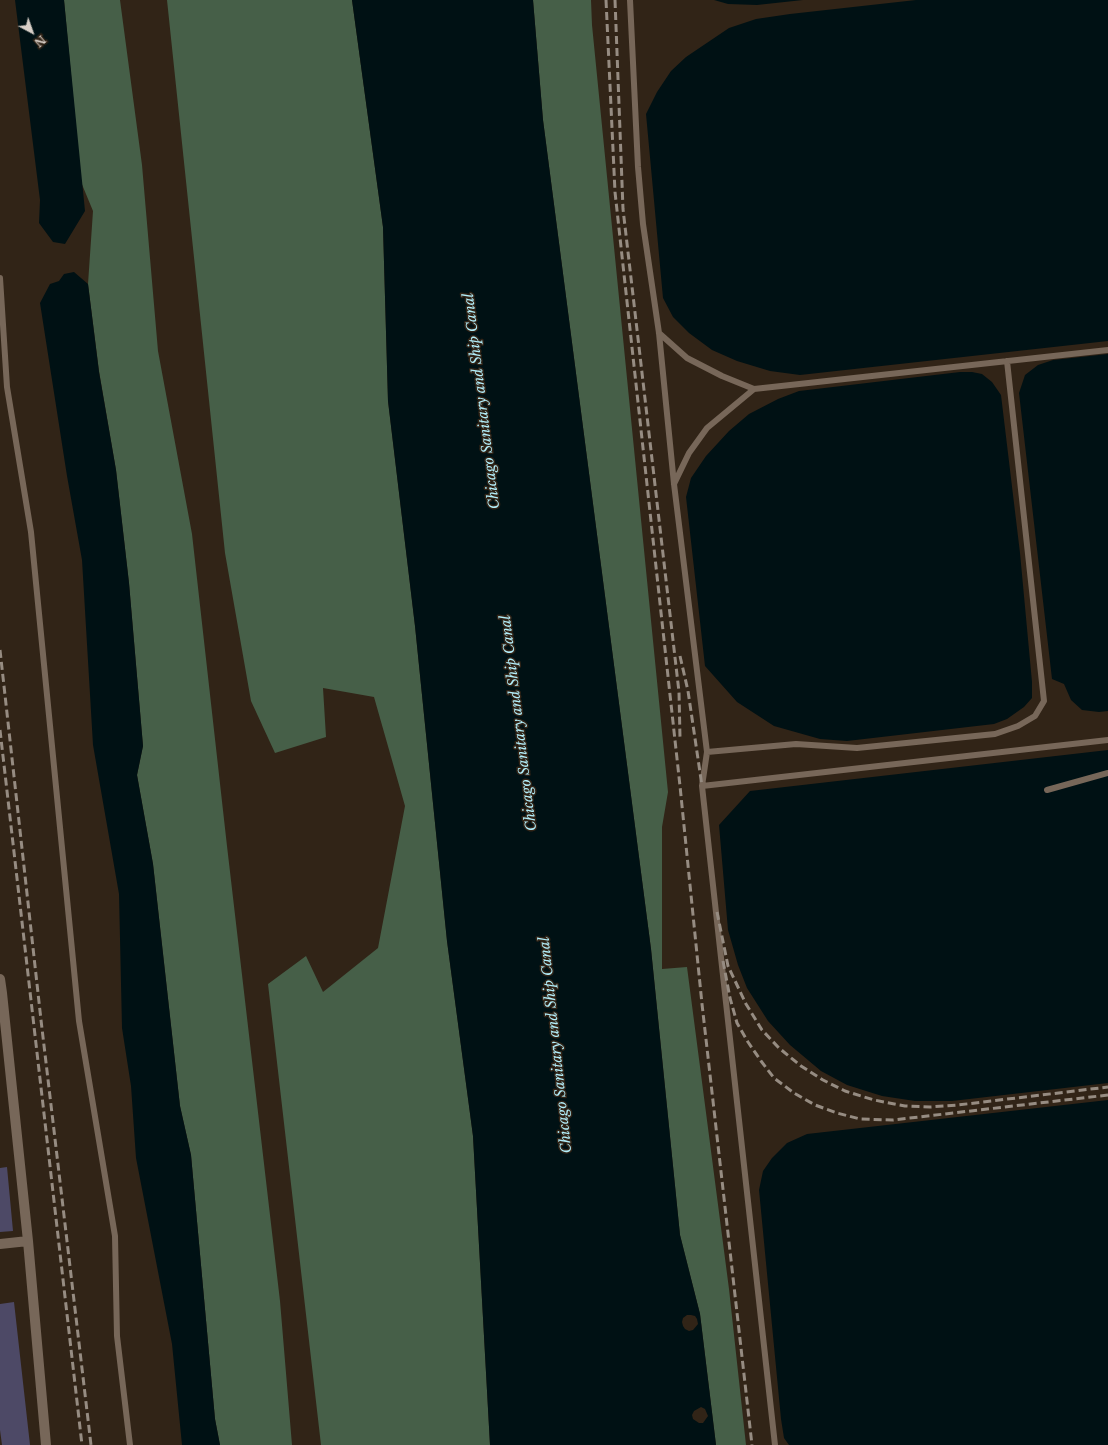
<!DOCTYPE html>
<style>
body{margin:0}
#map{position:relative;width:1108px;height:1445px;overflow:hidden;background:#312417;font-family:"Libre Baskerville",serif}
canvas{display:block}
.north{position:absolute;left:12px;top:12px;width:40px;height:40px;-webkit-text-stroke:3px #312417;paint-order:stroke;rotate:139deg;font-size:11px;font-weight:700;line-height:16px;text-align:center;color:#d8cfc7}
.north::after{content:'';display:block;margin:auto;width:14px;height:18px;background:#d8cfc7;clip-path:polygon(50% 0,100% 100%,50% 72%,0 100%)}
</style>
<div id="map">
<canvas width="1108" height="1445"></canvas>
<div class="north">N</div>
</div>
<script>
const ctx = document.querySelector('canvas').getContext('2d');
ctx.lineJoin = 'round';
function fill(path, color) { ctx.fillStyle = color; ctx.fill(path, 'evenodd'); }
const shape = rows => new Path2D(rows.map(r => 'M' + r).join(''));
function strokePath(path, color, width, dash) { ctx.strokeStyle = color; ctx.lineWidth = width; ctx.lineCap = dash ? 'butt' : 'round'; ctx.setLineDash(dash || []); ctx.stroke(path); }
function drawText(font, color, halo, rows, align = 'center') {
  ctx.font = font + ' "Libre Baskerville",serif'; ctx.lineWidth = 3; ctx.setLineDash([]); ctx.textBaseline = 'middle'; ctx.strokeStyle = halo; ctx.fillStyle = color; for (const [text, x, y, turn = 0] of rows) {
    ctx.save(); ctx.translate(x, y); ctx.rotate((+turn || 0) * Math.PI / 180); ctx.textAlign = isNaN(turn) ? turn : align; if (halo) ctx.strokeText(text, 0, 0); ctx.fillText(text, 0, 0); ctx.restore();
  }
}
const forest = shape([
 [64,0,120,0,142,165,158,351,192,534,227,846,280,1301,292,1445,220,1445,215,1419,191,1155,180,1106,153,864,137,775,143,746,129,583,116,470,99,371,88,284,93,211,81,182],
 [167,0,352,0,383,227,388,401,415,626,447,941,473,1136,490,1445,321,1445,268,984,306,956,323,992,378,948,405,806,374,697,323,688,326,737,275,753,251,701,225,553],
 [533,0,591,0,592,25,668,792,662,827,662,969,687,967,729,1289,746,1445,716,1445,700,1314,680,1235,651,949,543,120]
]);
const water = shape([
 [15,0,64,0,85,211,65,244,53,242,39,223,40,200],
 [352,0,533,0,543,120,651,949,680,1235,700,1314,716,1445,490,1445,473,1136,447,941,415,626,388,401,383,227],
 [687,1315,691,1315,695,1316,697,1319,698,1324,693,1330,689,1331,685,1329,683,1326,682,1322,683,1318],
 [701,1407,705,1409,708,1416,703,1423,699,1423,693,1419,692,1415,694,1411],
 [714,0,803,0,757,5,728,4],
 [916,0,1108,0,1108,341,800,375,770,371,737,361,712,350,689,333,673,317,663,298,646,114,657,92,671,71,686,57,729,28,756,19,790,14],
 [74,272,88,284,99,372,116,470,129,583,143,746,137,775,153,864,180,1106,191,1155,215,1419,220,1445,182,1445,172,1344,136,1158,131,1086,122,1028,119,894,93,745,82,560,67,476,40,303,50,284,59,281,64,274],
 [1108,354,1108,711,1099,712,1082,710,1071,700,1064,684,1052,679,1019,393,1025,375,1038,365,1053,360],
 [960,372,972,372,982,374,992,382,1001,395,1020,553,1032,682,1032,698,1024,707,1007,719,994,724,847,741,820,739,774,726,737,702,705,666,686,497,691,478,706,456,729,431,749,414,778,399,799,391],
 [1108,750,1108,1083,952,1101,915,1101,882,1096,847,1085,821,1071,790,1045,768,1021,747,988,738,965,728,930,719,825,750,791],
 [1108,1100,1108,1445,789,1445,784,1438,781,1419,759,1190,763,1171,772,1158,787,1143,807,1134]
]);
const building = shape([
 [7,1167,13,1231,0,1232,0,1168],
 [14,1302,30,1445,2,1445,0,1430,0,1304]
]);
const service = shape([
 [630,0,638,167,643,224,659,333,674,484,707,752,702,786,775,1445],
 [0,278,7,387,31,532,79,1021,115,1236,117,1336,130,1445],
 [659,333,687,358,722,376,754,389],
 [674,484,689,453,707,428,754,389,1108,350],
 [707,752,796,744,857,748,995,734,1018,726,1035,716,1044,701,1007,361],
 [702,786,1108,740],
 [1047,790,1108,773]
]);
const minor = shape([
 [0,979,2,993],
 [0,993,2,993,28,1241,46,1445],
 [0,1244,28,1241]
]);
const rail = shape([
 [606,0,615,192,680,786,702,1004,752,1445],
 [615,0,623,209,679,692,680,738],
 [0,650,41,1020,91,1445],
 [680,656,688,691,702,786],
 [0,730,82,1445],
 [717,912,728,966,746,1004,762,1030,779,1048,801,1066,823,1080,845,1091,874,1100,905,1106,930,1107,958,1105,1108,1087],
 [723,961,730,998,737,1023,748,1042,761,1061,774,1078,794,1093,815,1105,837,1113,860,1119,893,1120,1108,1095]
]);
const waterNames = [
 ["Chicago Sanitary and Ship Canal",482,401,-97],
 ["Chicago Sanitary and Ship Canal",519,723,-97],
 ["Chicago Sanitary and Ship Canal",556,1045,-96]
];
fill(forest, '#465f48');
fill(water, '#001114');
fill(building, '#4d4966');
strokePath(service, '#776759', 6);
strokePath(minor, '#776759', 10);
strokePath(rail, '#968c82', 3, [8, 4]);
drawText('italic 14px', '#b2eefa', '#312417', waterNames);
</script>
